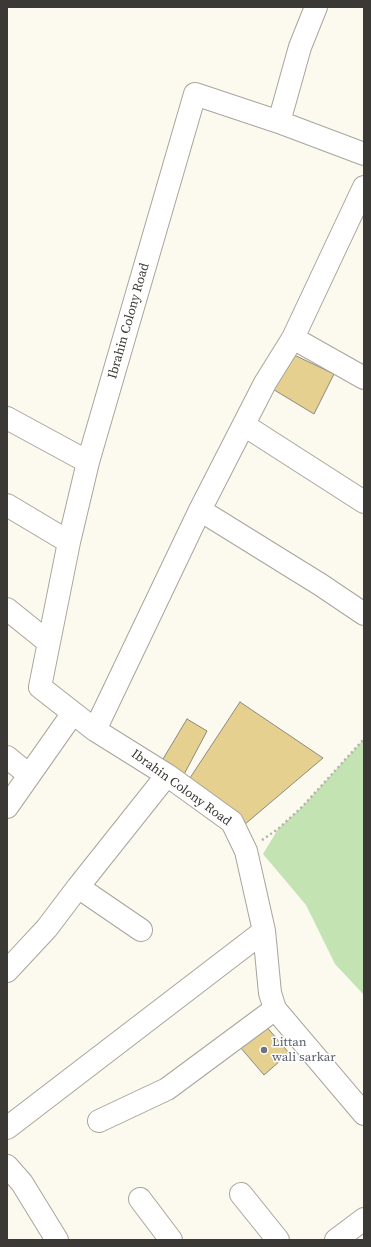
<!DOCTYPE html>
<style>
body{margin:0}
#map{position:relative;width:371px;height:1247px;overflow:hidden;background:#fcf9ef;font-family:"Source Serif 4",serif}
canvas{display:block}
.frame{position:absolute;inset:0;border:8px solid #3a3935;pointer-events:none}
</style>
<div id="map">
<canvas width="371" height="1247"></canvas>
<div class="frame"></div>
</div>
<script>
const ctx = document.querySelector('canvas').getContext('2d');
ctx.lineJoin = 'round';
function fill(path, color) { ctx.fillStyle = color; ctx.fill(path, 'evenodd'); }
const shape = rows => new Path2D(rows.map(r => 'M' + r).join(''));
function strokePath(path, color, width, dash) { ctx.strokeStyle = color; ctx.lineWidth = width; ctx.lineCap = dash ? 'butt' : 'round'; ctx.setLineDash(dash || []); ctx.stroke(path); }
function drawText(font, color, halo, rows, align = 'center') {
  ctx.font = font + ' "Source Serif 4",serif'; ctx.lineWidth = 3; ctx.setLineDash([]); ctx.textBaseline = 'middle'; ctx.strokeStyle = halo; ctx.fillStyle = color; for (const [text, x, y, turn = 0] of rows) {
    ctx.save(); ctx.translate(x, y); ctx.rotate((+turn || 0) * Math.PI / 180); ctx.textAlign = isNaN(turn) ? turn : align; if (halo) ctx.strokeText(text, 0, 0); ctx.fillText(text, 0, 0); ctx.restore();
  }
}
const green = shape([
 [364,739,364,995,335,964,306,905,263,854,278,829,302,807]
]);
const building = shape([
 [290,353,334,374,314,414,271,388,290,353],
 [240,702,323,758,244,825,186,784,240,702],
 [187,719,207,731,181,780,160,764,187,719],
 [265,1025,289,1053,264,1075,240,1047,265,1025]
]);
const path = shape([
 [262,840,278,829,302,807,364,739]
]);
const street = shape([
 [316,7,300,47,279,122,195,94,88,462,69,542,40,687,95,730,167,775,232,822,246,851,264,931,270,993,275,1009,364,1114],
 [279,122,364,154],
 [293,338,364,187],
 [7,418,88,462],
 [244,425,364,502],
 [7,505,69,542],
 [200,510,321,585,364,614],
 [7,609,48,642],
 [95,730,200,510,265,383,293,338,364,378],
 [7,757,29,775],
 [7,807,73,713],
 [78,887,141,930],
 [7,971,47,928,78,887,167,775],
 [99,1121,167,1089,275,1009],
 [7,1128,264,931],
 [7,1166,22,1183,57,1240],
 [241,1194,278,1240],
 [140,1199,171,1240],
 [336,1240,364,1219]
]);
const markers = [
 [264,1050,4,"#6b7280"]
];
const streetNames = [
 ["Ibrahin Colony Road",129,321,-74],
 ["Ibrahin Colony Road",181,788,36]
];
const worshipNames = [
 ["Littan",272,1043],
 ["wali sarkar",272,1058]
];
fill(green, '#c4e3b3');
fill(building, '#e5d08f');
strokePath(building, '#8c8980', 1);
strokePath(street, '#a8a59c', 24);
strokePath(path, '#b3b1a9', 2.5, [2, 3]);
strokePath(street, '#fff', 22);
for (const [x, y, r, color] of markers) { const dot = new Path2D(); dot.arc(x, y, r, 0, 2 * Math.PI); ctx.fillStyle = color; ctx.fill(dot); strokePath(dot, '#fff', 1.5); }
drawText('13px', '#3a3935', '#fff', streetNames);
drawText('13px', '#5b616d', '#fff', worshipNames, 'left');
</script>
